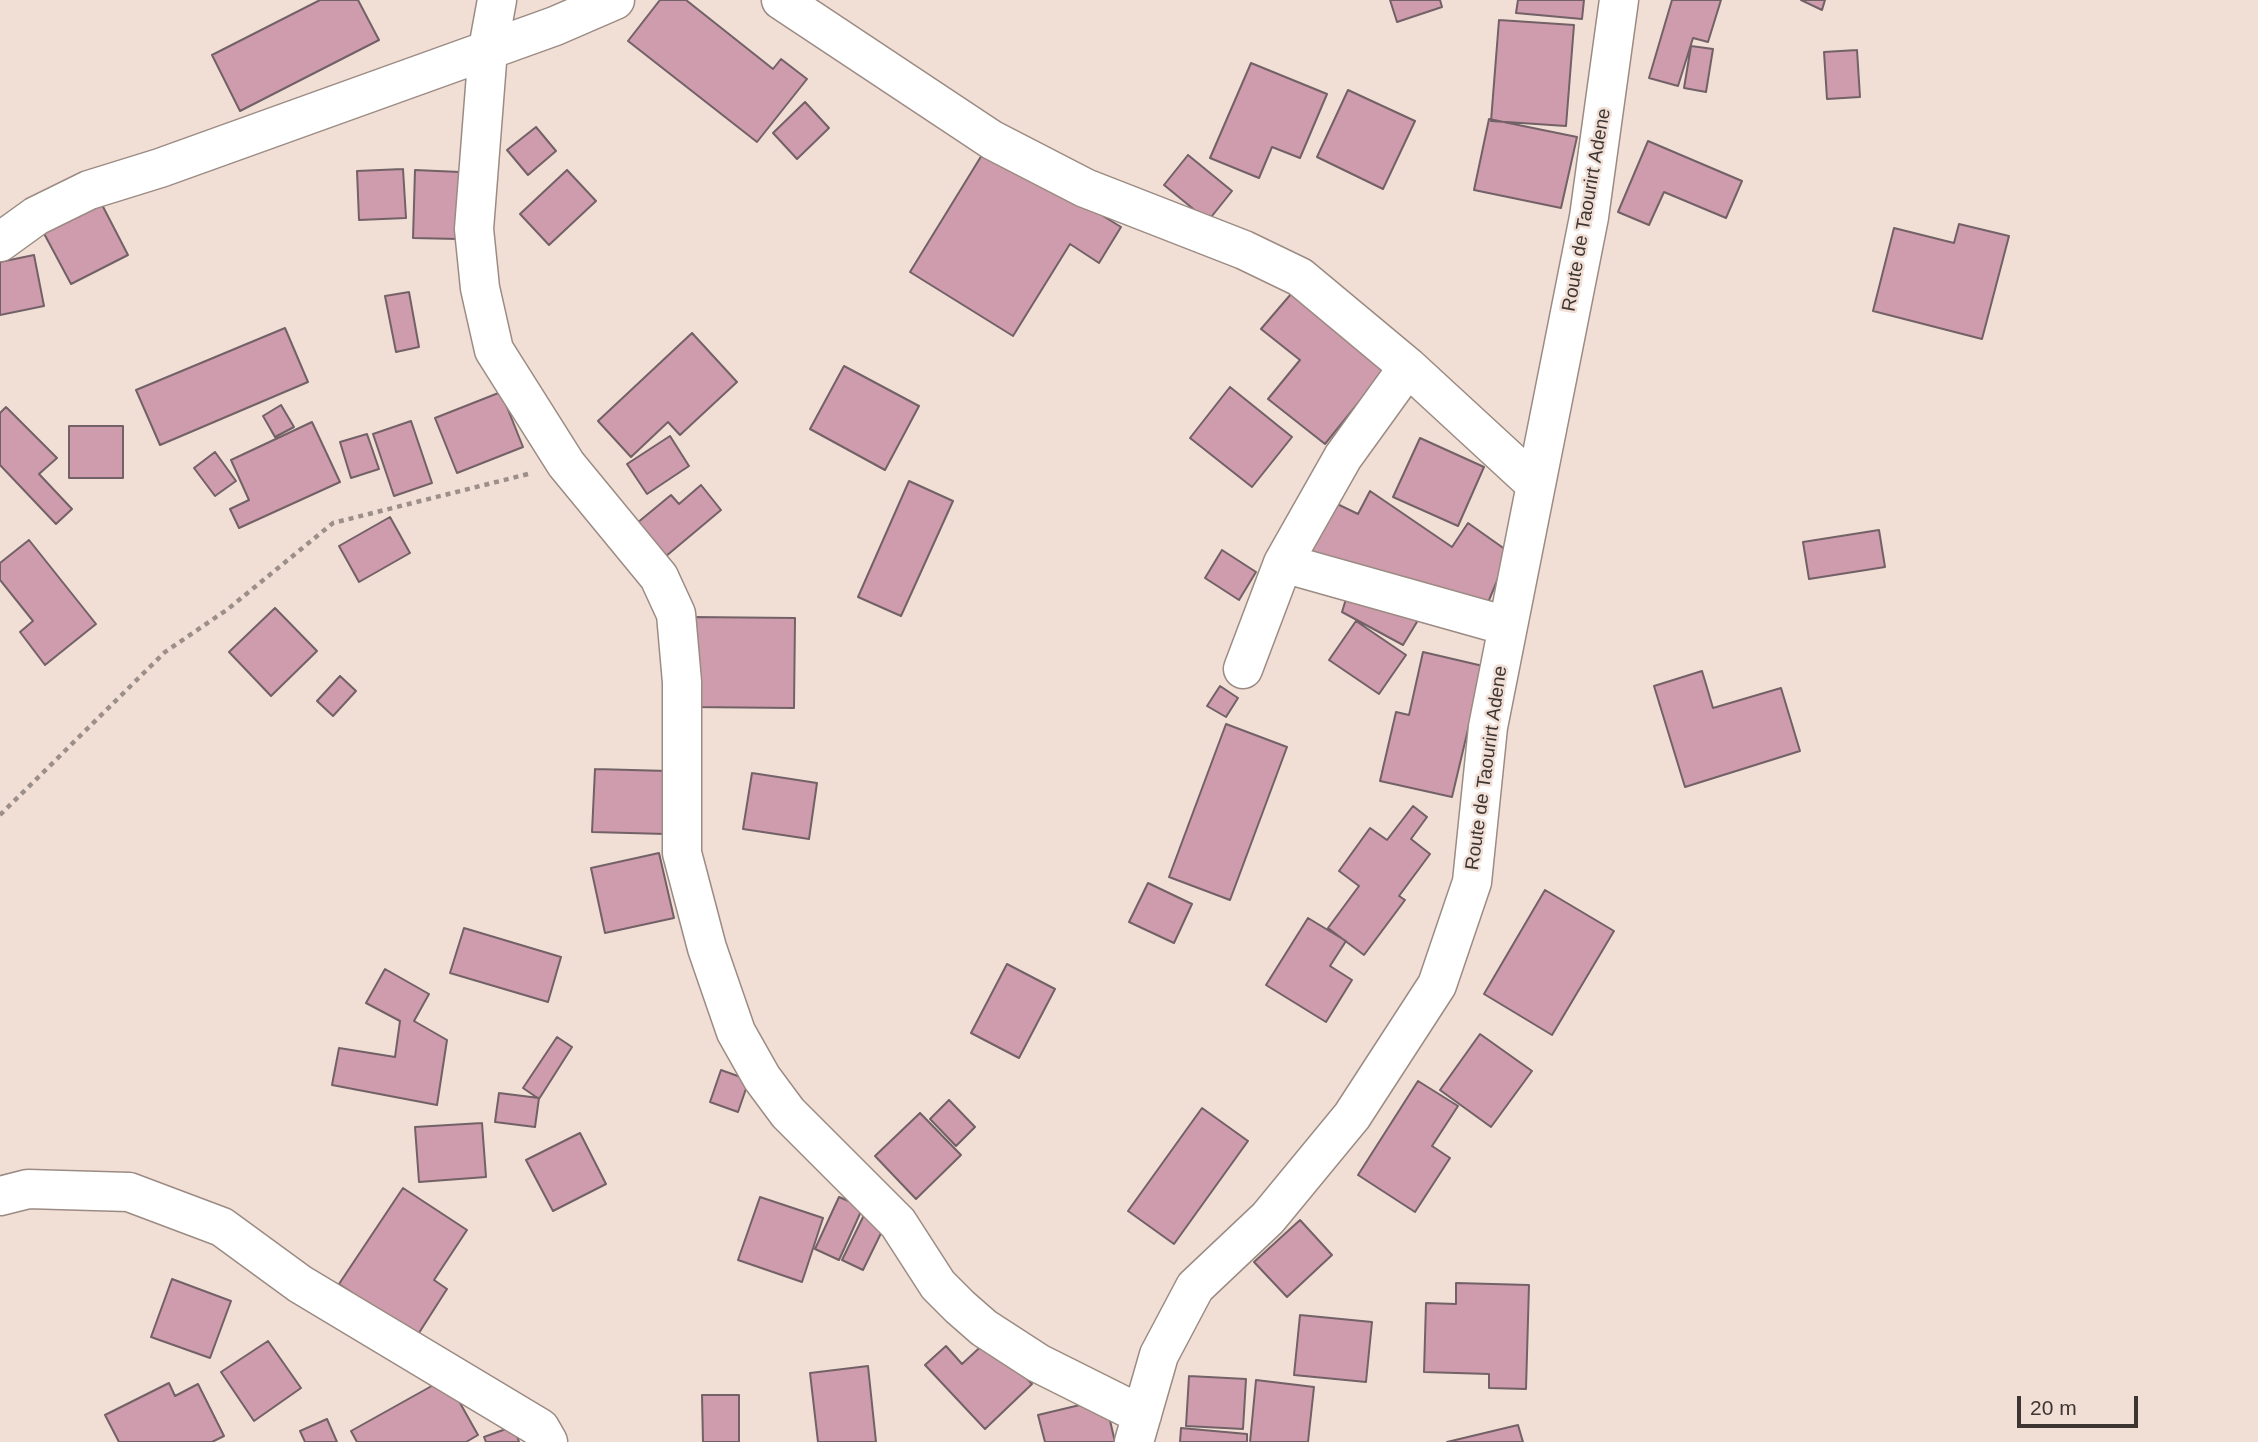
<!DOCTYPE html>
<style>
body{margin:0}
#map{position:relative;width:2258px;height:1442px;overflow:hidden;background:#f1dfd6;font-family:Helvetica,sans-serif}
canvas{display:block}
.scale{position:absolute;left:2017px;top:1396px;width:121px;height:32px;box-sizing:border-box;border:4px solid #3c3532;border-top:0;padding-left:9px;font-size:21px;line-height:24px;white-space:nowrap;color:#3c3532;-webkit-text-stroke:5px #f1dfd6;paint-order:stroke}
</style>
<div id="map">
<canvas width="2258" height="1442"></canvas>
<div class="scale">20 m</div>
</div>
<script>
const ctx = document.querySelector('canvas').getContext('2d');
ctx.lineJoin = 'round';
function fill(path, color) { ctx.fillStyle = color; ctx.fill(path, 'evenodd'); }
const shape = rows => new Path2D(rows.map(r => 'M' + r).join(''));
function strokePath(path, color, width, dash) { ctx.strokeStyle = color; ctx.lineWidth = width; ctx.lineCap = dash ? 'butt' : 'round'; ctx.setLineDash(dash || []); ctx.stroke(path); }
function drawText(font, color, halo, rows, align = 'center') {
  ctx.font = font + ' Helvetica,sans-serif'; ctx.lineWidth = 5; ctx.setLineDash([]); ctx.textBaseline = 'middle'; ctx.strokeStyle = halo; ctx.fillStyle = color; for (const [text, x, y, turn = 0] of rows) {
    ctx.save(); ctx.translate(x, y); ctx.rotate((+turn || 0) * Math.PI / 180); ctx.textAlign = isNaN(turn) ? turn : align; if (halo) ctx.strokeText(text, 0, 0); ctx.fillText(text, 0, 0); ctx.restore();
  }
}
const building = shape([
 [320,0,358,0,379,40,240,111,212,55,320,0],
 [660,0,686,0,773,69,781,59,807,79,757,142,628,41,660,0],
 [1390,0,1440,0,1442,7,1397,22,1390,0],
 [1518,0,1584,0,1582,19,1516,13,1518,0],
 [1672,0,1721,0,1708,42,1693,38,1678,86,1649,78,1672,0],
 [1801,0,1825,0,1822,10,1801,0],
 [1499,20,1574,25,1566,126,1491,121,1499,20],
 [1691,46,1713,49,1706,92,1684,88,1691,46],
 [1857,50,1860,97,1827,99,1824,52,1857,50],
 [1251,63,1327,94,1300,158,1272,147,1259,178,1210,158,1251,63],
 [1348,90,1415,121,1383,189,1317,157,1348,90],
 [805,102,829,128,797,159,773,133,805,102],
 [1489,119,1577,137,1561,208,1474,190,1489,119],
 [536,127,556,151,528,175,507,150,536,127],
 [1648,141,1742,181,1726,218,1664,192,1649,225,1618,212,1648,141],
 [985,150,1038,176,1121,227,1099,263,1070,244,1013,336,910,272,985,150],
 [1188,155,1232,191,1208,221,1164,185,1188,155],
 [403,169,406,218,359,220,357,171,403,169],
 [415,170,460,172,458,239,413,238,415,170],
 [567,170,596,201,549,245,520,214,567,170],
 [98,197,128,255,71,284,40,226,98,197],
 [1959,224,2009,236,1982,339,1873,311,1894,228,1954,243,1959,224],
 [34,255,44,306,0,315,0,262,34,255],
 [1297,287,1393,360,1325,444,1268,399,1300,360,1261,329,1297,287],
 [409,292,419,347,396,352,385,296,409,292],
 [285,328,308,382,160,445,136,390,285,328],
 [692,333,737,382,680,435,668,422,631,457,598,421,692,333],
 [844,366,919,406,885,470,810,429,844,366],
 [1230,387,1292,437,1252,487,1190,438,1230,387],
 [501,392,523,447,457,473,435,418,501,392],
 [281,405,294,427,275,437,263,416,281,405],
 [6,407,57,458,39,474,72,509,56,524,0,465,0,413,6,407],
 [411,421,432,483,394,496,373,434,411,421],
 [312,422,340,482,239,528,230,509,249,500,231,460,312,422],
 [69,426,123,426,123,478,69,478,69,426],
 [367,434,379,469,351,478,340,442,367,434],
 [670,436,689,466,647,494,627,464,670,436],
 [1420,438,1484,467,1458,526,1393,497,1420,438],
 [215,452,236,481,215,496,194,468,215,452],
 [909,481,953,501,901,616,858,597,909,481],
 [701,485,721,510,659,562,631,528,671,495,679,504,701,485],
 [1370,491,1452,547,1468,523,1509,552,1487,605,1298,559,1331,501,1358,514,1370,491],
 [390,517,410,553,359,582,339,546,390,517],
 [1879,530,1885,567,1809,579,1803,542,1879,530],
 [29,540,96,624,45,665,20,632,33,621,0,580,0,563,29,540],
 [1222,550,1256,572,1239,600,1205,578,1222,550],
 [1349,589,1423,612,1403,645,1342,612,1349,589],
 [275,608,317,651,271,696,229,652,275,608],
 [691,617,795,618,794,708,690,707,691,617],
 [1356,621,1406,655,1379,694,1329,660,1356,621],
 [1423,652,1483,666,1452,797,1380,781,1396,712,1409,715,1423,652],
 [1702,671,1713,708,1781,688,1800,751,1685,787,1654,686,1702,671],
 [340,676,356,691,333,716,317,701,340,676],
 [1220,686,1238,698,1226,717,1207,706,1220,686],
 [1226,724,1287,747,1230,900,1169,877,1226,724],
 [595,769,668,771,666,834,592,832,595,769],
 [752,773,817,783,809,839,743,829,752,773],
 [1413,806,1427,817,1411,839,1430,854,1399,896,1405,900,1364,955,1328,928,1359,886,1339,871,1370,828,1387,840,1413,806],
 [659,853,674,918,605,933,591,868,659,853],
 [1148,883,1192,904,1174,943,1129,922,1148,883],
 [1545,890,1614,931,1552,1035,1484,994,1545,890],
 [1308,918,1346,941,1330,966,1352,980,1326,1022,1266,985,1308,918],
 [464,928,561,957,548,1002,450,973,464,928],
 [1007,964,1055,989,1019,1058,971,1033,1007,964],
 [385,969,429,994,414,1021,447,1040,437,1105,332,1085,339,1048,395,1057,400,1021,366,1003,385,969],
 [1480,1034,1532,1071,1491,1127,1440,1090,1480,1034],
 [557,1037,572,1047,539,1099,523,1088,557,1037],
 [721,1070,749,1080,738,1112,710,1102,721,1070],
 [1418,1081,1458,1106,1432,1146,1450,1158,1415,1212,1358,1175,1418,1081],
 [499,1093,539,1098,535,1127,495,1122,499,1093],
 [949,1100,975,1127,956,1146,930,1119,949,1100],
 [1202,1108,1248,1141,1174,1244,1128,1211,1202,1108],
 [920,1113,961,1155,916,1199,875,1156,920,1113],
 [482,1123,486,1177,419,1182,415,1127,482,1123],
 [580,1133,606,1184,553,1211,526,1160,580,1133],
 [403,1188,467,1230,434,1280,447,1289,417,1336,339,1284,403,1188],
 [760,1197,823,1218,802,1282,738,1260,760,1197],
 [839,1197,863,1207,839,1260,815,1249,839,1197],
 [865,1213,886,1223,863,1270,842,1260,865,1213],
 [1300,1220,1332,1255,1287,1297,1254,1262,1300,1220],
 [172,1279,231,1301,210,1358,151,1337,172,1279],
 [1456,1283,1529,1285,1526,1389,1489,1388,1489,1374,1424,1372,1426,1303,1456,1304,1456,1283],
 [1300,1315,1372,1322,1366,1382,1294,1375,1300,1315],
 [989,1339,1032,1384,985,1429,925,1365,946,1346,962,1364,989,1339],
 [268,1341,301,1388,254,1421,221,1372,268,1341],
 [868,1366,876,1442,818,1442,810,1373,868,1366],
 [1189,1376,1246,1379,1243,1429,1186,1426,1189,1376],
 [446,1378,478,1435,466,1442,357,1442,351,1431,446,1378],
 [1256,1380,1314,1387,1308,1442,1250,1442,1256,1380],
 [169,1383,175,1396,198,1384,224,1436,212,1442,119,1442,105,1415,169,1383],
 [702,1395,739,1395,739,1442,703,1442,702,1395],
 [1105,1399,1115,1442,1045,1442,1038,1415,1105,1399],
 [327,1419,337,1442,305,1442,300,1431,327,1419],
 [1518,1425,1523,1442,1447,1442,1518,1425],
 [514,1426,519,1442,486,1442,484,1437,514,1426],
 [1181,1428,1247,1434,1247,1442,1180,1442,1181,1428]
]);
const path = shape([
 [0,815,165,652,228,609,333,523,528,474]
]);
const minor = shape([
 [497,0,488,49,474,229,480,288,494,350,566,464,659,577,676,614,682,682,682,853,707,948,736,1032,762,1078,788,1113,898,1223,938,1285,960,1307,984,1328,1038,1363,1142,1415],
 [781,0,992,140,1085,188,1244,250,1300,277,1408,367,1535,484],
 [0,242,36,216,89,190,160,168,555,26,615,0],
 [1283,563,1343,457,1408,367],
 [1243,669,1283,563,1507,626],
 [0,1196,28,1189,129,1192,222,1227,300,1284,540,1428,548,1442],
 [1134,1442,1159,1355,1195,1287,1268,1218,1352,1116,1437,985,1472,882,1488,727,1589,217,1619,0]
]);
const streetNames = [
 ["Route de Taourirt Adene",1587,210,-80],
 ["Route de Taourirt Adene",1487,768,-82]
];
fill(building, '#ce9cac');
strokePath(building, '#726166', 2);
strokePath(minor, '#9b8b83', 41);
strokePath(path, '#9c8f89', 4.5, [5, 5]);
strokePath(minor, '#fff', 38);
drawText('19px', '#3c3532', '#f1dfd6', streetNames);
</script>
